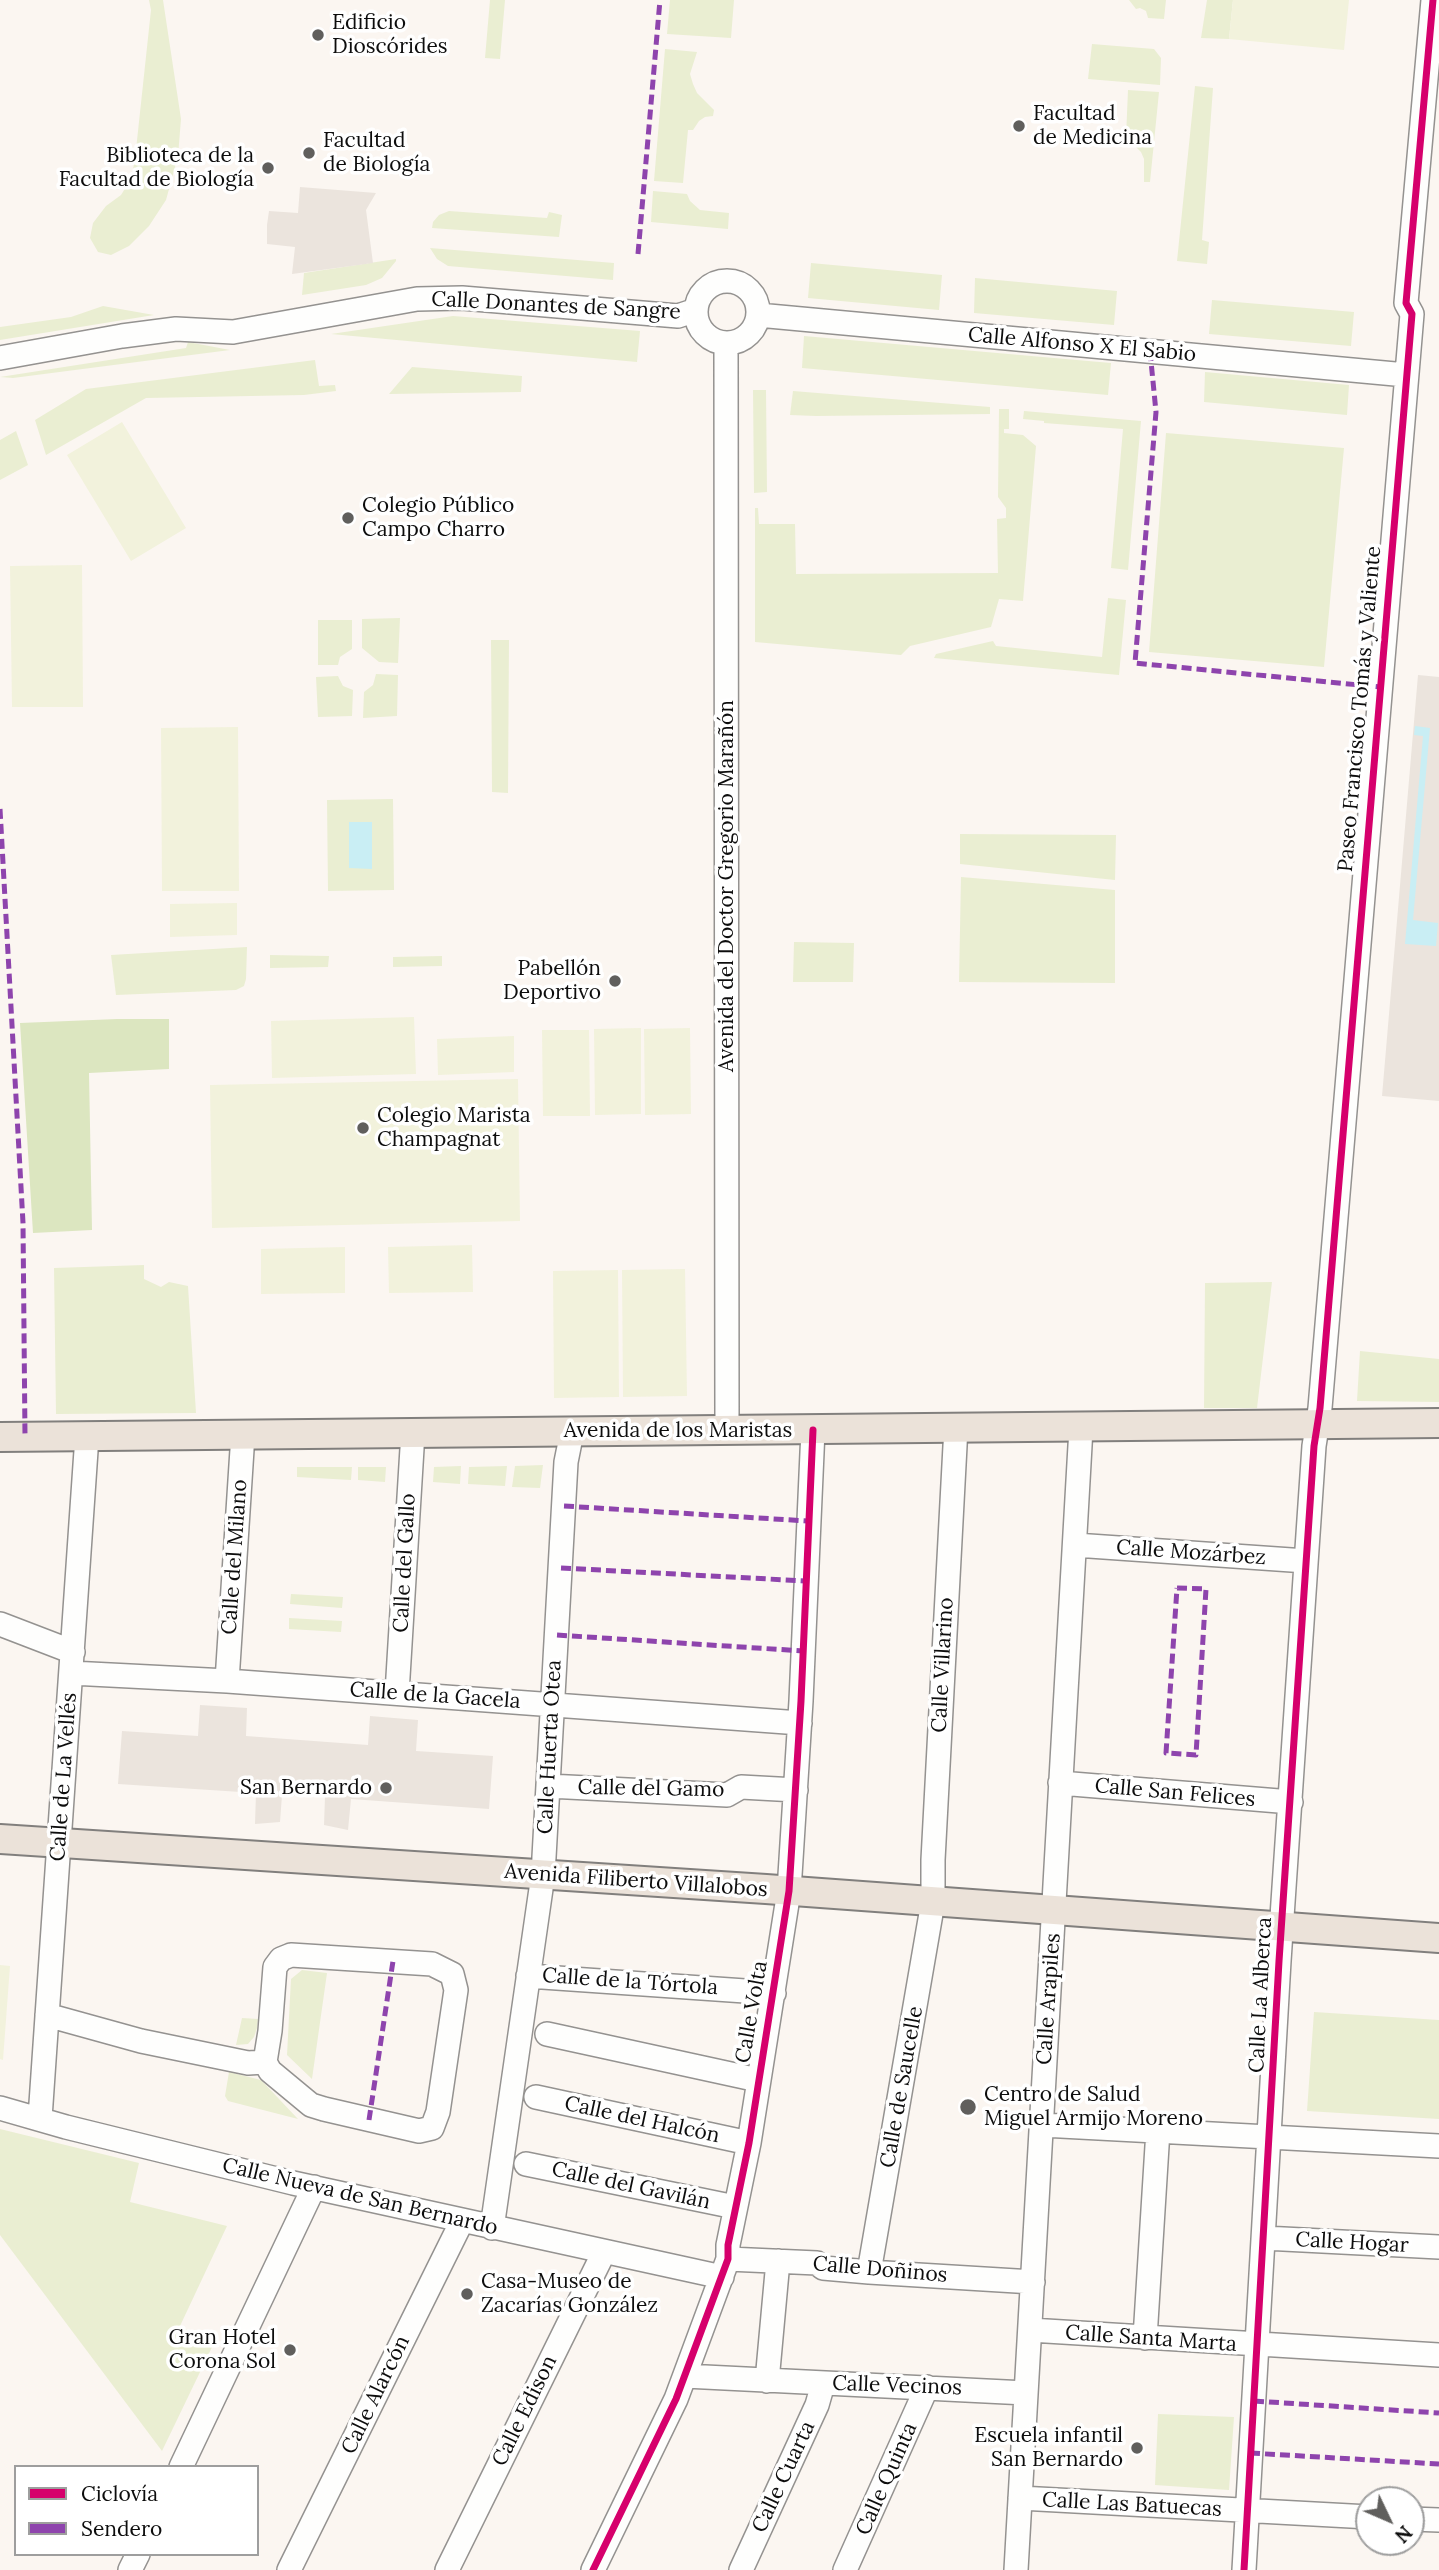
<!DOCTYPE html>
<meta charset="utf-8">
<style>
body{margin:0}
#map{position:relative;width:1439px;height:2570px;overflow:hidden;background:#fbf6f1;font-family:Lora,serif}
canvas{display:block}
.legend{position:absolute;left:14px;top:2465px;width:245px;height:91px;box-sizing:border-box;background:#fff;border:2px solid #9e9e9e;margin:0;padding:9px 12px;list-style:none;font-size:21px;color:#0d0d0d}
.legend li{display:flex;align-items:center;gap:14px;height:35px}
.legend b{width:35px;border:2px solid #9e9e9e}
.north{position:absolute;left:1355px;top:2486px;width:70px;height:70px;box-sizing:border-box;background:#fff;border:2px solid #9e9e9e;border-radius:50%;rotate:134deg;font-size:19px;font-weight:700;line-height:28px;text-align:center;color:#0d0d0d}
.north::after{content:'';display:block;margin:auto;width:24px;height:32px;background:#605f5d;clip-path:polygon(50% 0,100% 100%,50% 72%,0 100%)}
</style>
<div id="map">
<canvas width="1439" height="2570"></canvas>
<ul class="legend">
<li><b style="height:9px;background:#d6006c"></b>Ciclovía</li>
<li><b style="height:9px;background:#8e44ad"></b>Sendero</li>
</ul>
<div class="north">N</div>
</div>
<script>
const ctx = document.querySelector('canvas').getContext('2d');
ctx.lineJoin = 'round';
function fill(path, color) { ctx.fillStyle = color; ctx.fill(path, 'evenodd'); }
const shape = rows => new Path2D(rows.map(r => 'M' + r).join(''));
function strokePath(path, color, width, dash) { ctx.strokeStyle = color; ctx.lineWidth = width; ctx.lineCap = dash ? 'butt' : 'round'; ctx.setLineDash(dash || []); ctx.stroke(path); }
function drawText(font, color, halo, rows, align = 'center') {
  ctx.font = font + ' Lora,serif'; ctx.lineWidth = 7; ctx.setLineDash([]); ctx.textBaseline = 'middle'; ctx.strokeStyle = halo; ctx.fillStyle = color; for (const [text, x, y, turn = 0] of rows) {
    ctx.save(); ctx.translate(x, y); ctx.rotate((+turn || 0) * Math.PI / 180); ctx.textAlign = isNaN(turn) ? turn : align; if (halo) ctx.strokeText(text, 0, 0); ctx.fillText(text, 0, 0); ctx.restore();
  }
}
const green = shape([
 [149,0,163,0,181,119,178,156,166,200,149,226,129,246,111,255,98,252,90,238,93,223,106,206,121,195,131,179,135,159,151,10],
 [490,0,505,0,500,59,485,58],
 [670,0,734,0,731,38,667,34],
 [1129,0,1166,0,1164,19,1148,18,1146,11,1140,8,1136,9],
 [1207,0,1233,0,1229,39,1201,38],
 [1092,44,1154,49,1161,58,1160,85,1088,79],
 [665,49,697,52,690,74,693,84,697,93,714,110,713,116,705,117,699,121,693,130,688,130,683,183,654,181],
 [1195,86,1213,88,1202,240,1209,242,1207,264,1177,261],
 [1128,90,1159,92,1150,182,1144,182,1144,159,1141,152,1126,137],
 [653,191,687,194,690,201,700,210,729,213,728,229,651,222],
 [449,211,547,218,549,212,562,215,559,237,432,228,433,222,439,215],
 [430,248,614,263,613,280,448,266,437,259],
 [396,259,396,261,382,278,366,285,302,295,304,273],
 [811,263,942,275,939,310,808,298],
 [975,278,1117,291,1114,325,974,313],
 [1212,300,1354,312,1351,346,1209,334],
 [103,306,154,315,0,340,0,327,71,317],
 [453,316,640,331,637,362,331,334],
 [804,336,1111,363,1108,395,802,368],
 [188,342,230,350,13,378,0,377,186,348],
 [315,360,319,386,335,385,336,391,304,395,146,398,46,455,35,420,86,389],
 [412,367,522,376,521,392,389,394],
 [1205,372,1349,385,1347,415,1204,402],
 [753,390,766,390,767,492,754,493],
 [793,391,990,407,990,414,816,416,790,415],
 [999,409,1009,409,1009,429,1004,429,1004,433,1023,435,1036,446,1023,601,999,599,991,627,910,646,901,655,755,642,755,508,758,508,759,524,795,524,796,574,998,573,997,519,1006,518,1006,508,998,497],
 [1024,411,1141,421,1128,570,1111,568,1123,429,1044,423,1044,421,1023,419],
 [16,431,28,465,0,480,0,440],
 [1166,433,1344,448,1324,667,1149,652],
 [1108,598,1126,600,1119,675,934,658,936,654,993,641,996,646,1102,657],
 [400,618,398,663,379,662,362,648,362,619],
 [318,620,352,620,352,649,340,657,338,665,318,665],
 [491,640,509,640,508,793,492,792],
 [376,674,398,675,397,716,363,718,364,692,373,685],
 [338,676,343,686,353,690,352,716,318,717,316,677],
 [393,799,394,890,328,891,327,800],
 [960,834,1116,835,1115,880,960,864],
 [961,877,1115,890,1115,983,959,982],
 [794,942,854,943,853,982,793,982],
 [247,947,246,979,244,986,236,990,116,995,111,955],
 [270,955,329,956,328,967,270,968],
 [442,956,442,966,393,967,393,957],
 [144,1265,144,1279,161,1287,169,1282,188,1286,196,1413,56,1414,54,1268],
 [1272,1282,1257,1408,1204,1408,1205,1283],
 [1360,1351,1439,1359,1439,1402,1357,1401],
 [543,1465,540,1488,512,1487,515,1466],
 [461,1466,460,1484,433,1482,434,1467],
 [507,1466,505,1486,468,1484,469,1467],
 [297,1467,352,1467,351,1480,297,1477],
 [358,1467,386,1467,385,1482,358,1480],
 [291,1594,343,1597,342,1608,290,1604],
 [289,1618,342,1621,341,1632,289,1629],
 [302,1970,327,1973,312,2079,287,2055,291,1979],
 [1314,2012,1439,2020,1439,2119,1307,2111],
 [242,2018,258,2019,257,2028,254,2037,248,2044,236,2045],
 [229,2072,261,2080,298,2119,228,2101,225,2096],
 [0,2129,139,2163,130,2202,227,2226,180,2326,214,2343,162,2451,0,2235],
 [1158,2414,1234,2417,1229,2490,1155,2485]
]);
const forest = shape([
 [117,1019,169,1019,169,1069,89,1073,92,1230,33,1233,20,1023]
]);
const pitch = shape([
 [1233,0,1349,0,1344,50,1229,39],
 [122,422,186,528,131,561,67,455],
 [82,565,83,707,12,707,10,566],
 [238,727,239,891,162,891,161,728],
 [237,903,237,935,170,937,170,904],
 [414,1017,416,1074,272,1078,271,1021],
 [641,1028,641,1114,595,1115,594,1029],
 [690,1028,691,1114,645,1115,644,1029],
 [542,1030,589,1030,590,1116,543,1116],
 [514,1036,514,1072,438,1075,437,1039],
 [518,1079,520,1221,212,1228,210,1085],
 [472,1245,473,1292,389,1293,388,1247],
 [345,1247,345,1293,261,1294,261,1249],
 [685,1269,687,1396,623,1397,622,1270],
 [618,1270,619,1397,554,1398,553,1271],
 [0,1965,10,1966,3,2060,0,2059]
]);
const plaza = shape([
 [300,187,376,193,366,210,373,263,292,274,295,247,267,244,267,225,269,211,298,213],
 [1418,675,1439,677,1439,1101,1382,1096],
 [200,1705,247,1708,246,1736,368,1745,370,1716,418,1720,416,1751,493,1756,489,1809,351,1799,348,1830,324,1825,325,1797,282,1795,280,1822,255,1824,256,1793,118,1784,122,1731,198,1736]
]);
const water = shape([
 [1415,726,1430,728,1413,920,1438,923,1436,946,1405,944,1423,736,1414,735],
 [349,822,372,822,372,869,349,868]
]);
const minor = shape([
 '696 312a31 31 0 1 1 62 0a31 31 0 1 1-62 0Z',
 [758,315,1406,375],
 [726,344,727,1429],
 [0,358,122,336,176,329,233,332,417,299,462,298,678,316,696,310],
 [1075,1545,1306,1561],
 [0,1624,73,1652],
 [71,1673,227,1681,800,1723],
 [227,1681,243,1434],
 [397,1693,413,1432],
 [1060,1783,1291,1802],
 [548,1786,727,1795,741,1787,796,1790],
 [291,1955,432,1964,452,1974,456,1990,438,2112,432,2128,419,2131,324,2109,311,2105,270,2071,265,2062,270,2031,275,1967,281,1959,291,1955],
 [528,1976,774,1993],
 [47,2015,141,2041,248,2063,265,2062],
 [547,2034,758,2080],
 [536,2097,749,2143],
 [0,2108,66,2127,293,2183,722,2277],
 [40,2118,87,1436],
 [1042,2125,1439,2146],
 [526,2164,735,2207],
 [492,2228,543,1875,566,1462,572,1432],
 [1264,2238,1439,2247],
 [728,2259,817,2263,823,2268,869,2272,1033,2282],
 [869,2272,933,1902,933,1860,956,1427],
 [1030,2330,1439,2355],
 [1145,2338,1158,2130],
 [685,2376,1026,2393],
 [767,2381,778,2261],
 [181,2467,314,2187],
 [1020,2498,1369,2517],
 [1411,2519,1439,2520],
 [130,2570,138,2554],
 [289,2570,462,2221],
 [447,2570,604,2252],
 [593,2570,676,2399,728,2259,728,2245,749,2143,789,1891,801,1701,813,1430],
 [741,2570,817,2405,823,2384],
 [845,2570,927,2387],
 [1016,2570,1081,1428],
 [1244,2570,1279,1961,1314,1446,1320,1408,1412,314,1406,303,1433,0]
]);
const major = shape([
 [0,1437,1439,1423],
 [0,1839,766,1889,1439,1938]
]);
const quiet = shape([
 [638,254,660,0],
 [1150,351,1156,412,1135,663,1380,687],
 [0,809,23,1223,25,1437],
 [564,1506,808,1521],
 [561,1568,806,1581],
 [1177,1588,1206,1589,1196,1755,1166,1753,1177,1588],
 [557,1635,803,1651],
 [369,2120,393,1961],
 [1254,2401,1439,2413],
 [1250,2453,1439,2464]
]);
const cycleway = shape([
 [593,2570,676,2399,728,2259,728,2245,749,2143,789,1891,801,1701,813,1430],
 [1244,2570,1279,1961,1314,1446,1320,1408,1412,314,1406,303,1433,0]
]);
const markers = [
 [318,35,7,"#605f5d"],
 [1019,126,7,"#605f5d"],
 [309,153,7,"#605f5d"],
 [268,168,7,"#605f5d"],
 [348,518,7,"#605f5d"],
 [615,981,7,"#605f5d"],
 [363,1128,7,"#605f5d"],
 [386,1788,7,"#605f5d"],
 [968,2107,9,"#605f5d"],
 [467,2294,7,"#605f5d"],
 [290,2350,7,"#605f5d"],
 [1137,2448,7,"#605f5d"]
];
const poiNames = [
 ["Edificio",332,23],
 ["Dioscórides",332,47],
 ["Facultad",1033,114],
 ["de Medicina",1033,138],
 ["Facultad",323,141],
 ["de Biología",323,165],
 ["Biblioteca de la",254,156,"right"],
 ["Facultad de Biología",254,180,"right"],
 ["Colegio Público",362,506],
 ["Campo Charro",362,530],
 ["Pabellón",601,969,"right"],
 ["Deportivo",601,993,"right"],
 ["Colegio Marista",377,1116],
 ["Champagnat",377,1140],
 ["San Bernardo",372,1788,"right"],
 ["Centro de Salud",984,2095],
 ["Miguel Armijo Moreno",984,2119],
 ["Casa-Museo de",481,2282],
 ["Zacarías González",481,2306],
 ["Gran Hotel",276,2338,"right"],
 ["Corona Sol",276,2362,"right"],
 ["Escuela infantil",1123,2436,"right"],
 ["San Bernardo",1123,2460,"right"]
];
const streetNames = [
 ["Calle Donantes de Sangre",556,306,3],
 ["Calle Alfonso X El Sabio",1082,345,5],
 ["Paseo Francisco Tomás y Valiente",1360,709,-85],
 ["Avenida del Doctor Gregorio Marañón",727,886,-90],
 ["Avenida de los Maristas",678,1431],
 ["Calle Mozárbez",1191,1553,4],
 ["Calle del Milano",235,1557,-86],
 ["Calle del Gallo",405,1563,-87],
 ["Calle Villarino",943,1665,-87],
 ["Calle de la Gacela",435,1696,4],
 ["Calle Huerta Otea",550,1747,-87],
 ["Calle de La Vellés",64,1777,-86],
 ["Calle del Gamo",651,1789,1],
 ["Calle San Felices",1175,1793,5],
 ["Avenida Filiberto Villalobos",636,1881,4],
 ["Calle de la Tórtola",630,1982,4],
 ["Calle La Alberca",1261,1995,-87],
 ["Calle Arapiles",1049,1999,-86],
 ["Calle Volta",752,2012,-80],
 ["Calle de Saucelle",902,2087,-80],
 ["Calle del Halcón",642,2120,12],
 ["Calle del Gavilán",631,2186,12],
 ["Calle Nueva de San Bernardo",360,2197,13],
 ["Calle Hogar",1352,2243,3],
 ["Calle Doñinos",880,2270,5],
 ["Calle Santa Marta",1151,2339,4],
 ["Calle Vecinos",897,2386,2],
 ["Calle Alarcón",376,2395,-64],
 ["Calle Edison",525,2411,-64],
 ["Calle Cuarta",784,2477,-65],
 ["Calle Quinta",887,2479,-66],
 ["Calle Las Batuecas",1132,2505,3]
];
fill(green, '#eaeed2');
fill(forest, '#dce6c0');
fill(pitch, '#f2f2dc');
fill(plaza, '#ebe4dd');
fill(water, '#c9eef4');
strokePath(minor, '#949290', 26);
strokePath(major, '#817f7d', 32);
strokePath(minor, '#fefefd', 23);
strokePath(major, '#ebe2d9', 28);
strokePath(quiet, '#8e44ad', 5, [10, 5]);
strokePath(cycleway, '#d6006c', 7);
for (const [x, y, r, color] of markers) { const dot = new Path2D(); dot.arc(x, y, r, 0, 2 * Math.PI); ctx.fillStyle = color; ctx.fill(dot); strokePath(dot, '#fff', 2.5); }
drawText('21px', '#0d0d0d', '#fff', poiNames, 'left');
drawText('21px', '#0d0d0d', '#fff', streetNames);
</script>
